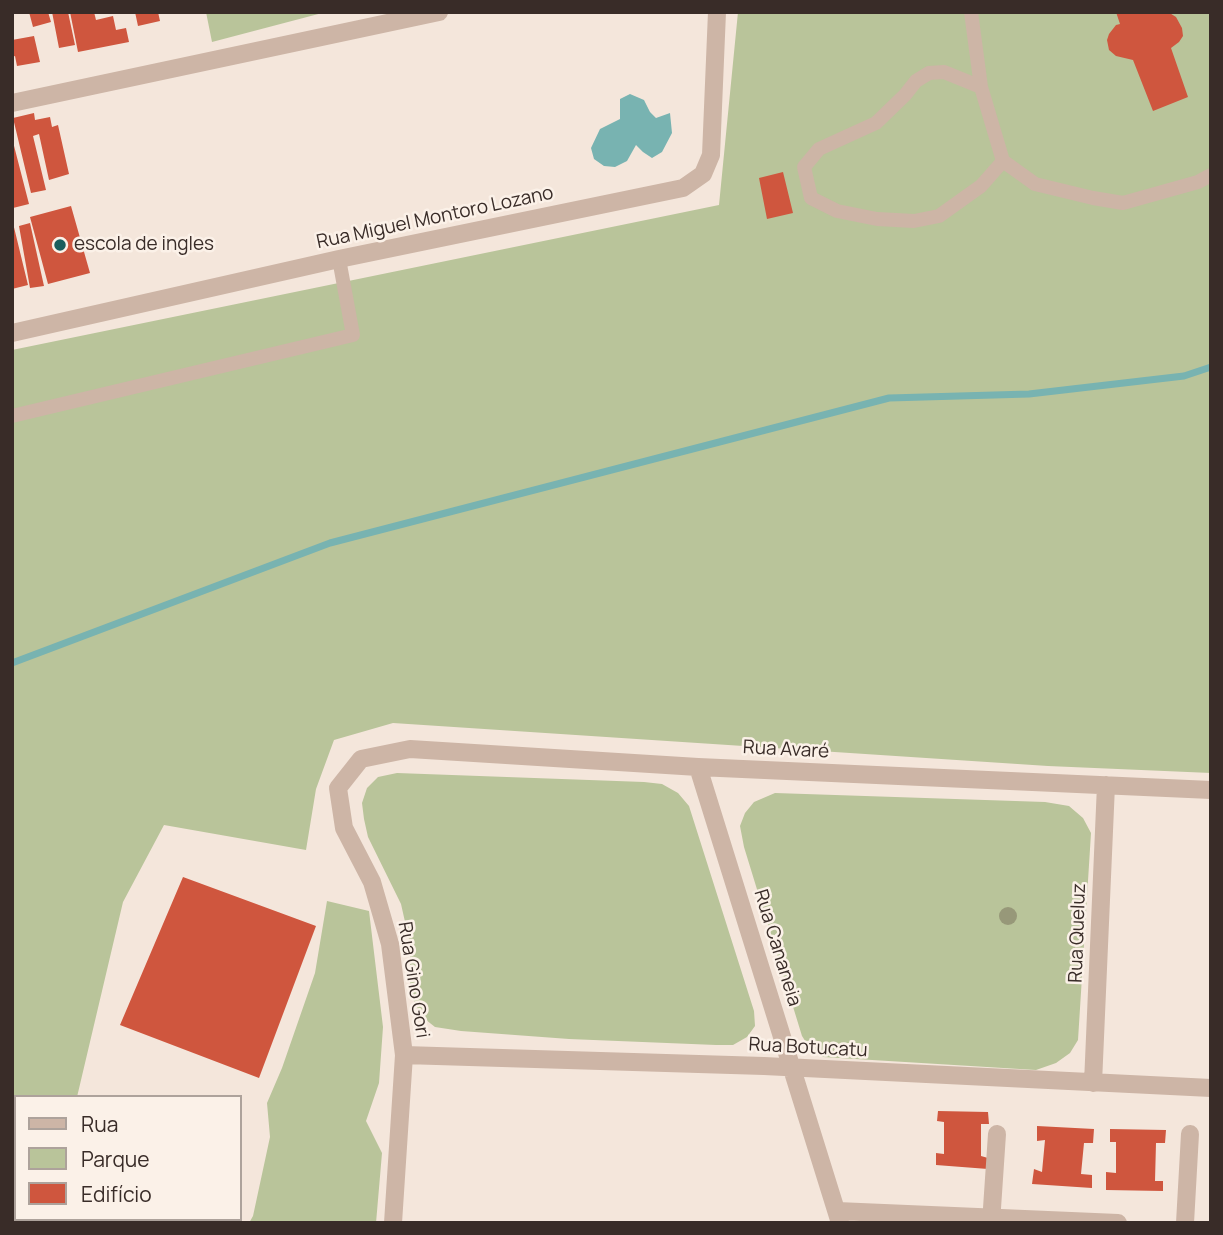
<!DOCTYPE html>
<meta charset="utf-8">
<style>
body{margin:0}
#map{position:relative;width:1223px;height:1235px;overflow:hidden;background:#f4e6db;font-family:Manrope,sans-serif}
canvas{display:block}
.frame{position:absolute;inset:0;border:14px solid #392c28;pointer-events:none}
.legend{position:absolute;left:14px;top:1095px;width:228px;height:126px;box-sizing:border-box;background:#fbf1e8;border:2px solid #ada29b;margin:0;padding:9px 12px;list-style:none;font-size:21px;color:#392c28}
.legend li{display:flex;align-items:center;gap:14px;height:35px}
.legend b{width:35px;border:2px solid #ada29b}
</style>
<div id="map">
<canvas width="1223" height="1235"></canvas>
<div class="frame"></div>
<ul class="legend">
<li><b style="height:9px;background:#cdb5a6"></b>Rua</li>
<li><b style="height:19px;background:#b9c49a"></b>Parque</li>
<li><b style="height:19px;background:#cf563e"></b>Edifício</li>
</ul>
</div>
<script>
const ctx = document.querySelector('canvas').getContext('2d');
ctx.lineJoin = 'round';
function fill(path, color) { ctx.fillStyle = color; ctx.fill(path, 'evenodd'); }
const shape = rows => new Path2D(rows.map(r => 'M' + r).join(''));
function strokePath(path, color, width, dash) { ctx.strokeStyle = color; ctx.lineWidth = width; ctx.lineCap = dash ? 'butt' : 'round'; ctx.setLineDash(dash || []); ctx.stroke(path); }
function drawText(font, color, halo, rows, align = 'center') {
  ctx.font = font + ' Manrope,sans-serif'; ctx.lineWidth = 5; ctx.setLineDash([]); ctx.textBaseline = 'middle'; ctx.strokeStyle = halo; ctx.fillStyle = color; for (const [text, x, y, turn = 0] of rows) {
    ctx.save(); ctx.translate(x, y); ctx.rotate((+turn || 0) * Math.PI / 180); ctx.textAlign = isNaN(turn) ? turn : align; if (halo) ctx.strokeText(text, 0, 0); ctx.fillText(text, 0, 0); ctx.restore();
  }
}
const green = shape([
 [206,12,326,12,212,42],
 [738,12,1211,12,1211,773,1048,766,393,723,334,740,316,789,306,850,164,825,123,902,77,1097,16,1097,16,1204,12,1203,12,350,719,205],
 [397,773,644,782,662,784,678,793,689,806,754,1011,755,1026,747,1037,733,1045,716,1045,569,1039,461,1031,435,1027,421,1016,414,1001,410,984,410,944,401,904,368,837,364,819,362,803,367,788,378,777],
 [775,793,1045,802,1069,806,1083,818,1091,833,1078,1040,1070,1053,1056,1063,1036,1070,823,1057,811,1050,802,1036,744,847,740,826,745,813,754,802],
 [327,901,369,911,383,1027,379,1083,366,1121,382,1153,376,1223,249,1223,253,1216,270,1137,267,1103,282,1068,315,973]
]);
const water = shape([
 [630,94,644,100,650,112,656,118,670,113,672,133,662,152,652,158,643,152,636,145,627,161,615,167,604,166,594,159,591,148,600,129,620,119,620,99]
]);
const stream = shape([
 [12,663,330,543,889,398,1029,394,1184,376,1211,367]
]);
const building = shape([
 [29,12,48,12,51,22,33,27],
 [52,12,68,12,75,45,59,48],
 [70,12,94,12,96,20,113,16,116,30,126,28,129,42,78,52],
 [135,12,158,12,160,21,138,26],
 [1116,12,1168,12,1176,17,1182,28,1183,36,1179,42,1171,48,1188,97,1153,111,1133,60,1116,56,1109,50,1107,40,1109,34,1116,25,1120,24],
 [34,36,40,62,17,66,15,56,12,57,12,40],
 [34,113,35,120,50,117,52,127,58,125,69,174,49,180,39,134,33,136,46,190,31,193,13,118],
 [12,138,29,204,13,208,12,205],
 [783,172,793,213,767,219,759,178],
 [71,206,90,273,48,284,30,217],
 [12,219,28,285,12,289],
 [30,223,44,286,30,288,19,226],
 [183,877,316,926,259,1078,120,1025],
 [938,1111,988,1112,989,1124,981,1124,981,1156,988,1158,988,1169,936,1165,936,1153,944,1154,944,1122,937,1121],
 [1037,1126,1094,1129,1093,1143,1084,1143,1081,1174,1092,1175,1092,1188,1032,1184,1034,1169,1042,1172,1045,1140,1037,1141],
 [1110,1129,1166,1130,1165,1143,1156,1143,1155,1181,1163,1181,1163,1191,1106,1190,1106,1172,1116,1173,1116,1142,1110,1142]
]);
const service = shape([
 [971,12,981,87,1003,161,1035,184,1093,198,1123,203,1198,182,1211,175],
 [981,87,944,72,929,73,916,81,905,95,876,123,819,149,804,167,811,198,837,211,877,219,914,221,939,216,981,186,1003,161],
 [12,416,353,335,339,259]
]);
const minor = shape([
 [12,103,439,12],
 [12,333,339,259,683,188,703,174,711,155,717,12],
 [698,767,840,1223],
 [404,1055,764,1066,1211,1088],
 [1093,1083,1106,785],
 [837,1211,1118,1223],
 [393,1223,404,1055,390,944,372,882,344,828,338,788,361,759,410,749,698,767,1211,790],
 [991,1223,997,1134],
 [1185,1223,1190,1134]
]);
const trees = [
 [1008,916]
];
const markers = [
 [60,245,7,"#1a5d5d"]
];
const streetNames = [
 ["Rua Miguel Montoro Lozano",435,218,-12],
 ["Rua Avaré",786,750,3],
 ["Rua Queluz",1078,933,-88],
 ["Rua Cananeia",777,948,73],
 ["Rua Gino Gori",413,980,81],
 ["Rua Botucatu",808,1048,3]
];
const poiNames = [
 ["escola de ingles",74,245]
];
fill(green, '#b9c49a');
fill(water, '#78b3b1');
strokePath(stream, '#78b3b1', 7);
fill(building, '#cf563e');
strokePath(service, '#cdb5a6', 14);
strokePath(minor, '#cdb5a6', 18);
ctx.fillStyle = '#979879';
for (const [x, y] of trees) { ctx.beginPath(); ctx.arc(x, y, 9, 0, 2 * Math.PI); ctx.fill(); }
for (const [x, y, r, color] of markers) { const dot = new Path2D(); dot.arc(x, y, r, 0, 2 * Math.PI); ctx.fillStyle = color; ctx.fill(dot); strokePath(dot, '#fbf1e8', 2.5); }
drawText('19px', '#392c28', '#fbf1e8', streetNames);
drawText('19px', '#392c28', '#fbf1e8', poiNames, 'left');
</script>
